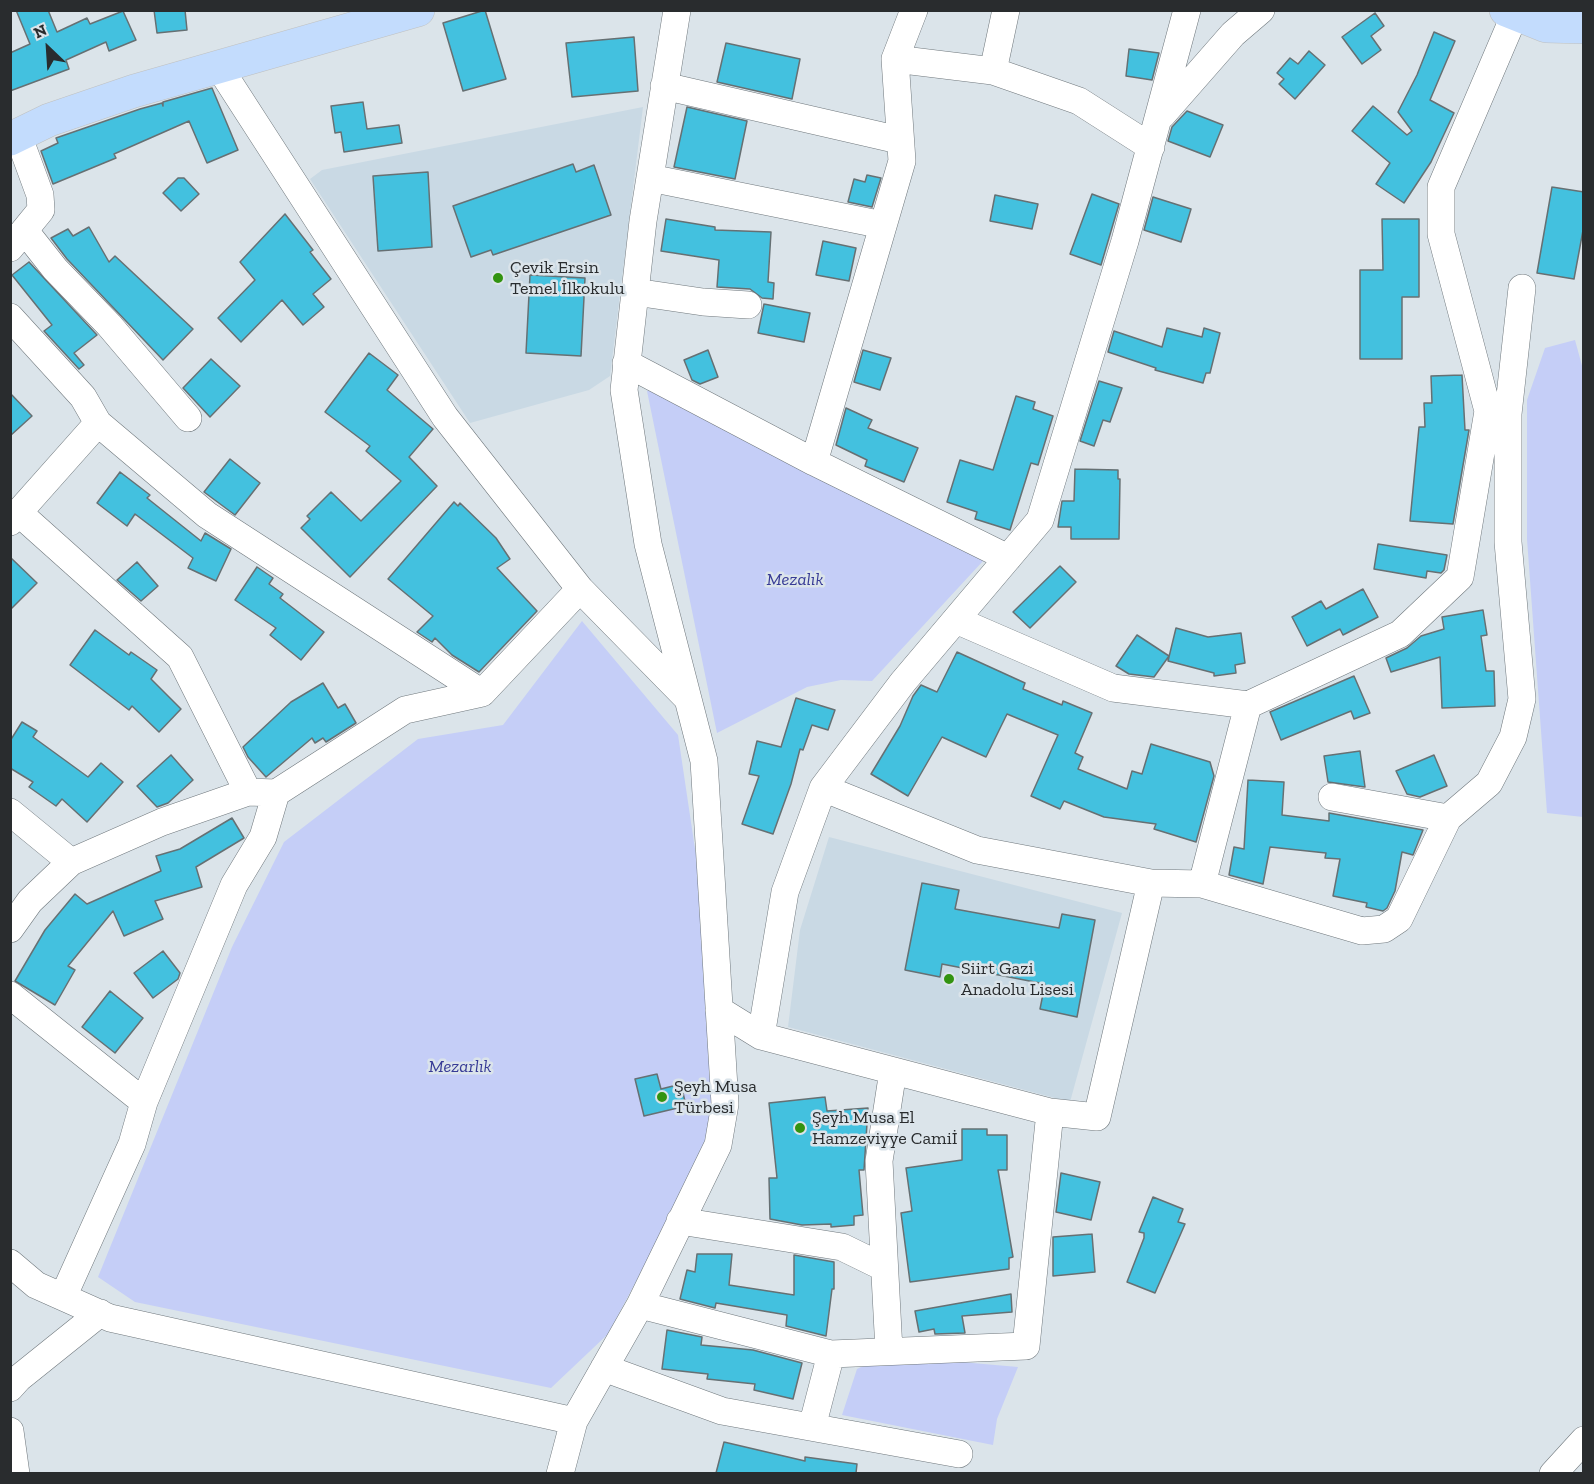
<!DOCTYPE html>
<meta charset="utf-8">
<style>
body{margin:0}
#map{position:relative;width:1594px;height:1484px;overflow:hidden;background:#dbe4ea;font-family:"Zilla Slab",serif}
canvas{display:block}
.frame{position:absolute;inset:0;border:12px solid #292c2e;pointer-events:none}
.north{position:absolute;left:18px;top:18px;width:60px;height:60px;-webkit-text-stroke:4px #dbe4ea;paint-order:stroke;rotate:335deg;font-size:16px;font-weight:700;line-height:24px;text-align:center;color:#292c2e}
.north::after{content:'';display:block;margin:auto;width:21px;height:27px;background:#292c2e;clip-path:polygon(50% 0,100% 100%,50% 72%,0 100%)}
</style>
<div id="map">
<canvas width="1594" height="1484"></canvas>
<div class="frame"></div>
<div class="north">N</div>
</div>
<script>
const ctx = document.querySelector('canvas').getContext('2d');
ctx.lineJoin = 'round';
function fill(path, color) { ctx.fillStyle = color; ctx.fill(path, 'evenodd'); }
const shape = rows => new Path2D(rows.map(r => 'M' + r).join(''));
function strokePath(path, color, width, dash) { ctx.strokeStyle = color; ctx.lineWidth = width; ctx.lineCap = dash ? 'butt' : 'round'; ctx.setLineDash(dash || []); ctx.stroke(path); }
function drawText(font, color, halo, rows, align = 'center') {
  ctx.font = font + ' "Zilla Slab",serif'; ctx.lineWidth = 5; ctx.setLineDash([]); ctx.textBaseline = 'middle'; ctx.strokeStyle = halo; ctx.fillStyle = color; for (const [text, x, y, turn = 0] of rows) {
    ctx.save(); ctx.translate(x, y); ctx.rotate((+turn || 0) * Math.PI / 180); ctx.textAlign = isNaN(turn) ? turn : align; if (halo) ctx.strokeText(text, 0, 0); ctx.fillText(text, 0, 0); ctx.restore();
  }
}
const built = shape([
 [643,107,610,376,589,390,470,423,310,179,322,170],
 [829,837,1122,913,1070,1102,788,1027,800,930]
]);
const green = shape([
 [1575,340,1584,373,1583,817,1547,813,1527,539,1527,400,1545,348],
 [655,389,976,551,983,561,872,681,841,680,807,687,717,733,647,391],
 [582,621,678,735,719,1010,713,1137,608,1334,551,1388,135,1302,98,1277,232,947,284,842,418,739,503,725],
 [892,1356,1018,1367,997,1419,993,1445,842,1415,857,1369,879,1358]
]);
const building = shape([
 [16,10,48,10,57,32,87,18,90,24,123,11,136,40,109,51,106,42,66,60,69,69,10,91,10,53,30,44,16,10],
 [154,10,185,10,187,30,157,33,154,10],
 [485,10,506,79,463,91,443,23,485,10],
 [1375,13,1384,26,1371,36,1381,50,1362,64,1342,37,1375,13],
 [1434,32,1455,41,1430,100,1454,113,1431,162,1404,203,1376,184,1390,163,1352,131,1373,106,1407,135,1412,131,1398,112,1417,75,1434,32],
 [634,37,638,91,572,97,566,43,634,37],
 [726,43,800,59,792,99,717,82,726,43],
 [1129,49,1159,53,1152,80,1126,76,1129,49],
 [1309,51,1325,65,1295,99,1279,84,1284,79,1277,73,1290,58,1298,64,1309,51],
 [212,88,238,150,207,163,189,121,114,154,116,158,53,184,41,151,58,143,56,138,140,109,162,103,163,106,163,102,212,88],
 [363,102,367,129,399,125,402,143,344,152,341,132,335,133,331,106,363,102],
 [687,107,747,121,735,179,674,167,687,107],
 [1187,111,1223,125,1210,157,1168,141,1172,127,1187,111],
 [573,164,576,172,594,165,611,215,493,255,491,250,471,257,453,206,573,164],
 [428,172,432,247,378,251,373,176,428,172],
 [867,175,881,178,872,207,848,202,854,179,865,182,867,175],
 [178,178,184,178,199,194,181,211,163,193,178,178],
 [1552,187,1584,192,1584,225,1574,279,1537,273,1552,187],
 [1092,194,1119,204,1101,265,1070,254,1092,194],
 [995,195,1038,204,1032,229,990,221,995,195],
 [1153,197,1191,209,1181,242,1144,230,1153,197],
 [285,214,313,250,310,252,331,279,313,294,324,307,303,325,282,300,241,342,218,318,255,280,240,262,285,214],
 [666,219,715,227,715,230,771,232,768,282,774,283,773,299,762,298,750,289,717,287,719,260,661,251,666,219],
 [1382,219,1419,219,1419,297,1402,297,1402,359,1360,359,1360,270,1383,270,1382,219],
 [89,227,109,262,115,256,193,329,163,360,67,259,51,238,68,229,73,236,89,227],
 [823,241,856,248,849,281,816,275,823,241],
 [29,262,97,335,74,353,84,365,79,369,44,331,52,325,12,275,29,262],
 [530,275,585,278,581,356,526,353,530,275],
 [764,304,810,313,804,342,758,333,764,304],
 [1167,328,1202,337,1204,328,1220,333,1210,373,1206,373,1203,383,1155,370,1156,368,1108,352,1114,331,1162,347,1167,328],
 [708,350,718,377,700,384,692,380,684,360,708,350],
 [863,350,891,358,880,390,854,382,863,350],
 [369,353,398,375,387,390,433,429,409,457,437,486,350,577,301,528,310,519,307,516,331,492,361,521,401,481,366,451,370,446,325,412,369,353],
 [211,359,240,386,210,417,183,388,211,359],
 [1462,375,1465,430,1469,430,1453,524,1410,521,1419,427,1425,427,1424,403,1432,403,1431,376,1462,375],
 [1099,381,1122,388,1110,422,1103,420,1094,446,1080,441,1099,381],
 [10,393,32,416,10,436,10,393],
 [1016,396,1035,402,1033,409,1053,416,1038,465,1031,463,1010,530,975,519,977,512,947,502,960,460,993,470,1016,396],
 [846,408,872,420,868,428,918,448,904,482,865,466,867,460,836,445,846,408],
 [230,459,260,483,235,515,204,492,230,459],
 [1075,469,1118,470,1118,479,1120,479,1119,539,1071,539,1071,527,1058,527,1062,501,1074,501,1075,469],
 [120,472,150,495,147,498,201,541,205,533,231,549,216,581,188,568,193,558,135,514,127,526,97,503,120,472],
 [454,502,458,506,460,503,496,538,510,559,497,568,537,611,479,672,452,655,435,638,432,642,417,632,433,616,388,579,454,502],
 [1378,544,1447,555,1444,570,1441,573,1427,571,1426,578,1374,569,1378,544],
 [10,557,37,583,10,610,10,557],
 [137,562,158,586,141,601,117,580,137,562],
 [1060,566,1076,582,1030,628,1013,612,1060,566],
 [257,567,273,578,269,584,283,594,280,598,324,632,301,660,270,635,276,628,235,600,257,567],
 [1363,589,1378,617,1343,635,1340,629,1307,646,1292,617,1321,601,1326,609,1363,589],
 [1483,610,1487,635,1481,636,1486,671,1494,671,1495,706,1442,708,1440,657,1391,672,1386,658,1407,648,1421,636,1444,629,1442,617,1483,610],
 [1176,628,1208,637,1241,633,1245,663,1235,665,1236,673,1214,676,1214,673,1168,661,1176,628],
 [95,630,129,655,131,652,157,670,151,679,181,709,159,732,132,706,129,710,70,665,95,630],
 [1137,635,1169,656,1154,677,1129,674,1116,666,1137,635],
 [957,652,1025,683,1023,689,1062,705,1063,701,1092,713,1075,753,1083,757,1078,769,1127,789,1132,771,1142,774,1151,744,1210,762,1214,776,1196,842,1154,829,1156,824,1104,817,1064,801,1060,809,1031,796,1058,735,1007,714,986,757,942,737,908,796,871,774,900,726,913,696,921,685,937,692,957,652],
 [1354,676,1370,713,1354,719,1351,711,1281,740,1270,712,1354,676],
 [323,683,338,708,345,704,356,723,326,742,323,738,315,743,312,738,266,777,248,757,243,747,291,702,323,683],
 [796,698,835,710,828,730,812,725,803,750,800,749,791,784,773,834,742,824,759,776,749,774,757,741,781,747,796,698],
 [22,722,37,731,33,737,88,777,101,763,123,782,87,822,62,799,56,806,29,787,33,782,10,768,10,741,22,722],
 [1360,751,1365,787,1328,782,1324,756,1360,751],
 [171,755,193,780,168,803,157,807,137,786,171,755],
 [1434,755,1447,786,1420,797,1407,794,1396,771,1434,755],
 [1248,780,1284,782,1282,815,1329,821,1329,813,1423,830,1413,855,1402,852,1395,891,1387,908,1383,911,1366,907,1367,903,1333,896,1340,859,1325,858,1326,853,1270,847,1263,884,1229,875,1234,847,1244,849,1248,780],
 [232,818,244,838,196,867,202,887,155,901,163,919,124,936,113,911,68,966,75,970,55,1005,15,981,45,930,75,894,87,904,161,871,156,856,180,849,232,818],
 [922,883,959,890,955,909,1059,928,1062,914,1095,920,1077,1017,1040,1009,1045,984,942,964,940,977,905,970,922,883],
 [163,951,180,973,178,979,153,998,134,973,163,951],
 [110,991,143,1018,115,1053,82,1027,110,991],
 [657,1074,661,1089,681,1084,686,1106,644,1116,635,1079,657,1074],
 [825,1097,827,1111,868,1108,864,1170,859,1170,863,1215,854,1216,854,1225,831,1227,831,1224,802,1225,770,1219,769,1178,777,1178,769,1103,825,1097],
 [962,1129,987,1129,987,1135,1007,1135,1007,1170,998,1170,1013,1257,1009,1258,1009,1269,910,1282,901,1213,912,1211,906,1168,962,1160,962,1129],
 [1061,1173,1100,1182,1091,1220,1056,1212,1061,1173],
 [1153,1197,1183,1209,1178,1222,1185,1224,1155,1293,1127,1282,1144,1238,1144,1233,1139,1232,1153,1197],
 [1092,1234,1095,1272,1053,1276,1053,1237,1092,1234],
 [697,1254,732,1254,729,1285,794,1295,794,1255,834,1262,834,1289,832,1289,826,1336,786,1326,787,1315,716,1303,715,1308,680,1299,687,1270,695,1272,697,1254],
 [1011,1294,1012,1312,962,1316,965,1333,935,1334,934,1329,919,1332,915,1311,1011,1294],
 [667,1330,702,1337,701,1345,753,1350,802,1363,793,1399,754,1390,755,1384,707,1379,708,1374,662,1369,667,1330],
 [724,1442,805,1461,805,1457,857,1464,856,1473,716,1473,724,1442]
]);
const minor = shape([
 [895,59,993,71,1079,101,1151,147],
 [219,67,445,417,580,589],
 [993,71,1006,10],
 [664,86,899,140],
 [1162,115,1233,34,1261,10],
 [650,178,883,225],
 [25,231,55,269,109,325,188,418],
 [10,248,41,210,40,195,18,135],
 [635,292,703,302,748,305],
 [10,317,83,397,98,423,207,515,482,693],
 [626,363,814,462,1008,558],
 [814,462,902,161,895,59,914,10],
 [19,513,180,657,248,792],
 [10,522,98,423],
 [956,620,1113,688,1248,705,1400,634,1460,577,1488,411,1441,234,1441,187,1515,14],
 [823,788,977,850,1151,883,1202,884,1362,931,1384,929,1399,919,1448,818,1489,783,1513,737,1522,699,1508,542,1508,414,1522,288],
 [1332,797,1448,818],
 [10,812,71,862],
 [1202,884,1248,705],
 [10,929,30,901,71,862,162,822,248,792,276,793,405,710,482,693,580,589,686,697],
 [10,995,144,1102],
 [719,1010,761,1036,1050,1112],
 [761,1036,785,892,823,788,903,682,1040,520,1125,241,1187,10],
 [680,1221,842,1247,883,1267],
 [10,1263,36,1285,110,1318,574,1421],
 [63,1297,132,1144,144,1102,234,885,263,837,276,793],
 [640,1305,831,1354,1026,1346,1050,1112,1097,1117,1151,883],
 [889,1351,879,1161,893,1071],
 [604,1368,722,1411,959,1454],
 [10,1388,19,1378,100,1313],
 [812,1427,831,1354],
 [10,1431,16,1474],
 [560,1474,574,1421,640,1305,718,1145,725,1104,704,761,648,544,624,390,643,221,677,10],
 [1553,1474,1584,1440]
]);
const major = shape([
 [1506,10,1546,26,1584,27],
 [10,139,49,120,134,91,418,10]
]);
const markers = [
 [498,278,6,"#329310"],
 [949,979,6,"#329310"],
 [662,1097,6,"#329310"],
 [800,1128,6,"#329310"]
];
const poiNames = [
 ["Çevik Ersin",510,268],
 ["Temel İlkokulu",510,289],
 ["Siirt Gazi",961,969],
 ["Anadolu Lisesi",961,990],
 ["Şeyh Musa",674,1087],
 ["Türbesi",674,1108],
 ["Şeyh Musa El",812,1118],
 ["Hamzeviyye Camiİ",812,1139]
];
const parkNames = [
 ["Mezalık",795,580],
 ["Mezarlık",460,1067]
];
fill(built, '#c9d9e4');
fill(green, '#c5cef7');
fill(building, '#43c1df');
strokePath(building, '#667073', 1.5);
strokePath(minor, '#70787d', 28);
strokePath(major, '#bfc0c0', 34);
strokePath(minor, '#fff', 27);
strokePath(major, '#c3dcfd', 33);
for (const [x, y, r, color] of markers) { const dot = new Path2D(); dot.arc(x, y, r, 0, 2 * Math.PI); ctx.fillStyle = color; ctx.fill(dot); strokePath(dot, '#dbe4ea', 2); }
drawText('18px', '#292c2e', '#dbe4ea', poiNames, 'left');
drawText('italic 18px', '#373b96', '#dbe4ea', parkNames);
</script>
